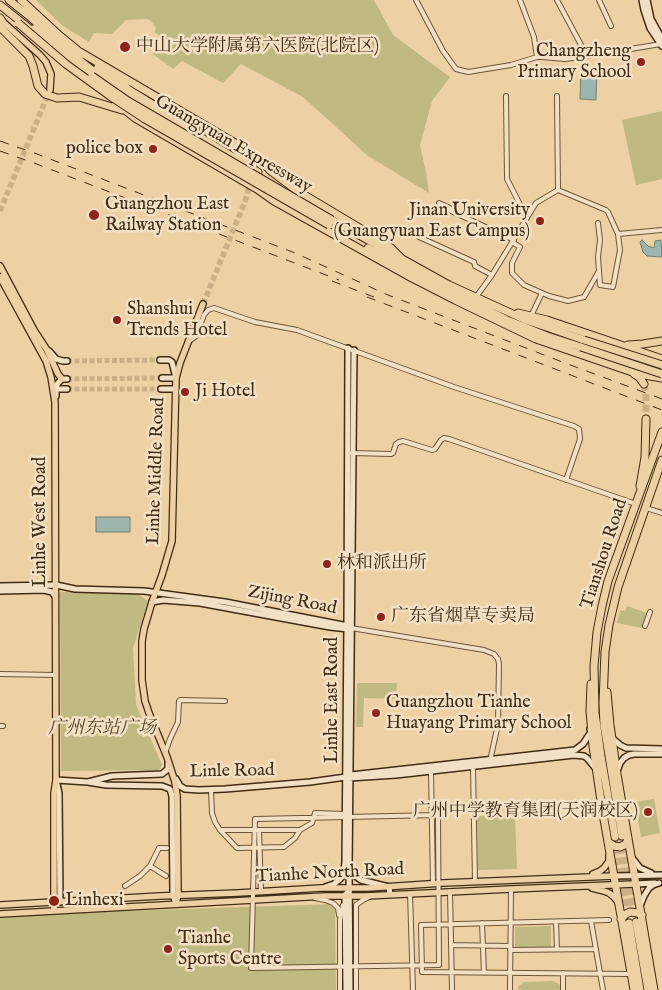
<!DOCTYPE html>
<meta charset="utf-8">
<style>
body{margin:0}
canvas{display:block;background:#edd0a4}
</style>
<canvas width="662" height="990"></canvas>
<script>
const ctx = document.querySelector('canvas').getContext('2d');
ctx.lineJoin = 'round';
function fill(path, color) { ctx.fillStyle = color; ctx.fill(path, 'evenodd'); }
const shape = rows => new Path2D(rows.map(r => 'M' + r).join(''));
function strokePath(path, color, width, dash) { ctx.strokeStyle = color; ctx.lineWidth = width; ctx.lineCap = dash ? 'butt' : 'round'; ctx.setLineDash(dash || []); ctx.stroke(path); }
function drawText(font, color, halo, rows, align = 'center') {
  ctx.font = font + ' "IM FELL English","Noto Serif SC",serif'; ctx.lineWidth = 5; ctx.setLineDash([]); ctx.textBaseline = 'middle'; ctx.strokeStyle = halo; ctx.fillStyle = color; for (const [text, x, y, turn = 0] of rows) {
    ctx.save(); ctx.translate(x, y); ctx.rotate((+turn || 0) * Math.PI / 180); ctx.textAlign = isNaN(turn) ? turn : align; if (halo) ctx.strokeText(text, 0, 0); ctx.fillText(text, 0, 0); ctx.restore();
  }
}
const green = shape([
 [36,0,374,0,393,35,450,77,432,101,420,145,426,172,429,193,368,156,303,97,241,64,223,83,182,61,173,69,153,54,165,42,159,35,154,32,156,28,151,21,147,19,126,20,112,34,94,33,89,42,63,26],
 [662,111,662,179,636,185,622,120],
 [60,592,137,593,148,601,133,648,136,705,162,765,159,770,61,771],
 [627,606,647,613,642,628,617,623,620,610,625,611],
 [357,683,397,683,396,699,364,698,363,727,356,727],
 [654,799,660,833,641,837,635,802],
 [515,815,517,869,478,870,477,816],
 [335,904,336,990,0,990,0,915],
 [551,926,551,949,515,950,515,927],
 [553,981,559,984,562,990,518,990,518,987,524,982]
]);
const water = shape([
 [581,68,597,68,596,100,580,99,581,68],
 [642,240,648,246,654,248,655,241,661,240,662,257,647,256,643,252,640,242,642,240],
 [96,517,130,517,130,532,96,532,96,517]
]);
const secondaryTunnel = shape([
 [67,361,160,360],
 [67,379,162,378],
 [67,389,161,389]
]);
const primaryTunnel = shape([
 [196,130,233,154],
 [0,211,49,92],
 [203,304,244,204,247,196,249,183]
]);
const highwayTunnel = shape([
 [644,384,646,394,646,419],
 [622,836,636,922],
 [615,837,629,923]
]);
const street = shape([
 [416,0,443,51,456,69,468,72,511,65,537,57],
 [520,0,534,37,537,57,542,57,565,59,587,56,557,0],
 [599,0,611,26],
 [587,56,661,44],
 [506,96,507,179,527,218],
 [557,96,558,190,606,210,608,212,618,234,662,230],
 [439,203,450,208,451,211,514,240],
 [598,223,600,240,598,257,600,285,613,287,620,250,618,234],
 [419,237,474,262,475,266,492,275],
 [512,242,520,247,512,263,512,273,524,285,549,296,568,301,584,297,599,271],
 [476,297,492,275,536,203,558,190],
 [531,316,542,293],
 [188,342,196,336,204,315,208,310,214,308,255,322,297,330,454,387,574,426,579,429,580,439,566,480],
 [352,453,391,454,393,453,396,444,399,442,403,441,432,450,435,449,441,440,444,438,449,439,636,504],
 [646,508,662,513],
 [645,626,650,612],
 [351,628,484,650,494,654,498,659,499,664,498,724,490,761],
 [0,674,56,675],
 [0,726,3,726],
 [165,753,170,739,178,722,179,701,180,700,225,701],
 [473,766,475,882],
 [431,771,433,884],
 [211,790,212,813,215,822,220,830,300,830,312,823,315,813,346,814],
 [438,815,439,965,251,968,255,819,438,815],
 [220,830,237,848,284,847,295,838,300,830],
 [259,830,261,892],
 [150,866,159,848,167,848],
 [125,886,140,876,150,866,166,876],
 [450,891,452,990],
 [410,893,413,990],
 [315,898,325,900,333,903,338,908,339,915],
 [609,920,421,925,422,972,631,974],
 [591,921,603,990],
 [556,922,557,949],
 [482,923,484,973],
 [452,945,510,946],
 [510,950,596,949],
 [563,973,563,990],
 [340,990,340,920,343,905],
 [356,990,356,905,363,900,369,897],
 [510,990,511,889]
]);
const secondary = shape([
 [642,0,644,10,650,28,662,46],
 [647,0,651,19,662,39],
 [49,351,56,359,63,361,67,361],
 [160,360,169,360,172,362,176,378,162,378],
 [56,389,67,389],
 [161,389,175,389],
 [56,396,56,386,58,383,62,379,67,379],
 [0,586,56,585,75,589,144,591,225,602,348,626],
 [0,591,44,590,52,592,55,596],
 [152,602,163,600,200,603,330,627,348,629],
 [613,739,620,745,626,748,662,749],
 [618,769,620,763,624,758,629,755,634,754,662,754],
 [349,778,396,775,574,755,584,756,587,758,596,769],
 [176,779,180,786,185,789,199,790,225,789,310,782,346,777,351,775,575,750,583,744,591,732,590,729],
 [88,782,112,776,162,774,168,769,168,763],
 [633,859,640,868,651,873],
 [349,870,354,875,361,880,389,887,390,894],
 [614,876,662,875],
 [635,884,655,883],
 [325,887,334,884,340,879,343,875,345,863,347,626,348,348],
 [60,902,59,793,56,780,88,782,106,785,162,786,170,789,172,796,173,895,176,904],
 [640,906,644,896,649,888,653,885,659,883],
 [346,990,345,895,347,893],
 [350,990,349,869,354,350]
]);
const primary = shape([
 [2,21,40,55,46,62,51,74,50,90],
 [126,87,196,130],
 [0,266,34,330,47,350,58,374,62,379],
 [0,277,46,361,51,377,55,402,56,780,54,793,54,911],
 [593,874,600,871,604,868,609,861,609,856],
 [592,888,604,891,609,893,614,897,618,902],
 [176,904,178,895,177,796,175,782,167,757,149,713,145,701,142,680,142,641,144,629,152,602,162,575,172,541,176,378,180,363,203,304],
 [0,905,160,896,238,893,321,888,368,888,443,883,614,876],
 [0,914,325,896,366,896,511,889,635,884]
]);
const highway = shape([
 [9,0,29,16,70,53,96,73,119,88,258,172],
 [21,0,59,35,82,54],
 [0,5,35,33],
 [0,18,2,21],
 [0,27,29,56,33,66,38,86,45,94,57,98,79,97,122,110],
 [34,29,64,54,92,76],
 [80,52,240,146,262,162,272,172,296,190,378,239,391,248,403,260],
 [98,67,126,87],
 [116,103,135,118,257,189,274,201,412,278,455,300,536,339,638,374,662,378],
 [227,141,253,167],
 [332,220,449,285,526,320,584,340],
 [368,248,429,281,507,320,547,336,581,347],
 [518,313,547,320,662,359],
 [628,345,643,344,662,341],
 [634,374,639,377,644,384],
 [640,486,645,457,646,419],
 [591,684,590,711,593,746,602,808,634,990],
 [607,692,610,725,617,774,654,990],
 [622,836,604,725,603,703,605,652,609,625,618,587,662,460],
 [615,837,601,756,595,713,594,666,597,632,602,606,608,581,662,432],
 [608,842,614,846,620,847,626,844,628,838],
 [621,919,626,914,630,912,638,913,642,915],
 [636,922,648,990],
 [629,923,640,990]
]);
const rail = shape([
 [0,141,37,154,295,253,388,295,565,363,662,399],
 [0,151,34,163,339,280],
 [332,281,374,297],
 [367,297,662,410]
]);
const highwayBridge = shape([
 [18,23,66,64,110,96,145,119,329,225],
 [92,76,128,101,332,220],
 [584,340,662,365],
 [581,347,662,374]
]);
const markers = [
 [125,47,6,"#8f2418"],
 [641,62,5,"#8f2418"],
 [153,149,5,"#8f2418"],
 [94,215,6,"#8f2418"],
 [540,221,5,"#8f2418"],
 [117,320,5,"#8f2418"],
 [185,392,5,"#8f2418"],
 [327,564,5,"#8f2418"],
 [381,617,5,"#8f2418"],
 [376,713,5,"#8f2418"],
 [648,812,5,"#8f2418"],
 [54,901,6,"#8f2418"],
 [168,949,5,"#8f2418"]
];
const poiNames = [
 ["中山大学附属第六医院(北院区)",136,47],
 ["Changzheng",631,52,"right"],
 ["Primary School",631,73,"right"],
 ["police box",143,149,"right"],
 ["Guangzhou East",105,205],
 ["Railway Station",105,226],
 ["Jinan University",530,211,"right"],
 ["(Guangyuan East Campus)",530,232,"right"],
 ["Shanshui",127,310],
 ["Trends Hotel",127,331],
 ["Ji Hotel",195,392],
 ["林和派出所",337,564],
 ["广东省烟草专卖局",391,617],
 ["Guangzhou Tianhe",386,703],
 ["Huayang Primary School",386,724],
 ["广州中学教育集团(天润校区)",638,812,"right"],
 ["Linhexi",65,901],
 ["Tianhe",178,939],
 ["Sports Centre",178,960]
];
const streetNames = [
 ["Guangyuan Expressway",233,145,30],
 ["Linhe Middle Road",157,471,-88],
 ["Linhe West Road",41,522,-90],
 ["Tianshou Road",605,554,-72],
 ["Zijing Road",292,601,11],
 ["Linhe East Road",333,700,-90],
 ["Linle Road",232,772,-1],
 ["Tianhe North Road",330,874,-3]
];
const parkNames = [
 ["广州东站广场",102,729]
];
fill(green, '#c0b981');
fill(water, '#9bb5af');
strokePath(water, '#777e71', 1);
strokePath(secondaryTunnel, '#cbaf87', 5, [5, 2.5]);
strokePath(primaryTunnel, '#cbaf87', 5.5, [5.5, 3]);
strokePath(highwayTunnel, '#cbaf87', 7, [7, 3.5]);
strokePath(street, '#6d5538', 6);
strokePath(secondary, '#422c14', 8);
strokePath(primary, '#422c14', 8);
strokePath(highway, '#422c14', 9);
strokePath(street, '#f3e0c4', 4);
strokePath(secondary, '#f3e0c4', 5);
strokePath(primary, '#edd0a4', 5.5);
strokePath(highway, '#edd0a4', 7);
strokePath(rail, '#422c14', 1, [9, 9]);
strokePath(highwayBridge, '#422c14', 9, []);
strokePath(highwayBridge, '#edd0a4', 7);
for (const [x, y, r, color] of markers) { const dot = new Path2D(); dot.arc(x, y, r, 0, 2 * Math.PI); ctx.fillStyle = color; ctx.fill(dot); strokePath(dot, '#f3e0c4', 2); }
drawText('18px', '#422c14', '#f3e0c4', poiNames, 'left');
drawText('18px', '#422c14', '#f3e0c4', streetNames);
drawText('italic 18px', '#5b482a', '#f3e0c4', parkNames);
</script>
